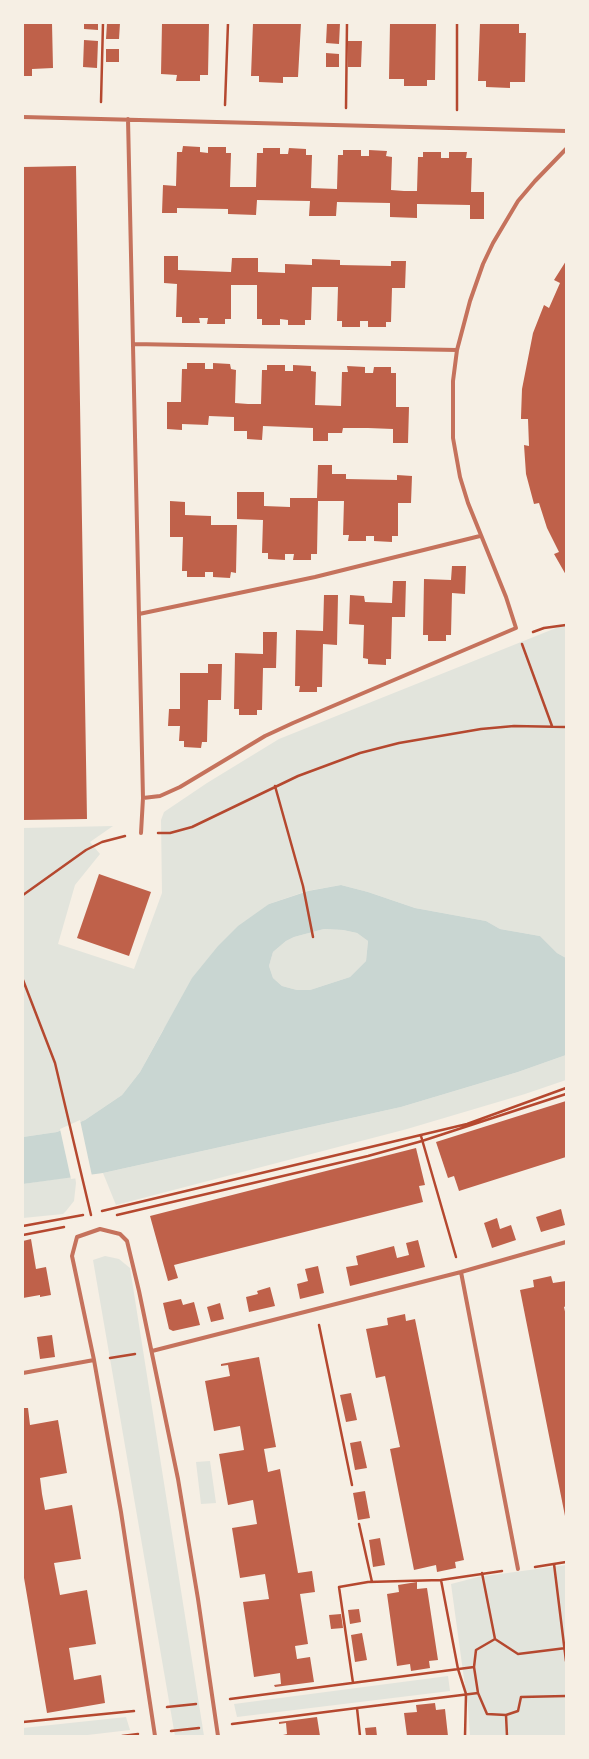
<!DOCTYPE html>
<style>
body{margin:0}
#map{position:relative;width:589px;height:1759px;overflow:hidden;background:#f6efe4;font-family:"Asap Condensed",sans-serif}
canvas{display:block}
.frame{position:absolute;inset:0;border:24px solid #f6efe4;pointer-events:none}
</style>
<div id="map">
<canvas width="589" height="1759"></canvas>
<div class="frame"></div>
</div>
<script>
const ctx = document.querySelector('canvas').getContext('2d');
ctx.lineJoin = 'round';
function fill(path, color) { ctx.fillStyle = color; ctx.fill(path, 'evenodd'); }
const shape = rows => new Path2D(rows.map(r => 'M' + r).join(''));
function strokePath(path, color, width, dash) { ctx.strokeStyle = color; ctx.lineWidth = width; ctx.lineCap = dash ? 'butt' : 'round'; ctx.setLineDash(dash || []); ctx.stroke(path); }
const green = shape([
 [566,624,566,958,557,953,540,936,500,929,486,921,415,908,368,892,341,885,307,891,269,904,163,1030,140,1072,122,1095,85,1120,57,1132,23,1137,23,828,113,826,90,842,100,854,75,885,58,944,134,969,162,893,161,820,164,812,207,783,279,739],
 [324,929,343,930,357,933,368,941,366,961,350,977,310,990,297,990,282,986,273,978,269,966,273,952,286,941,294,937],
 [566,1055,566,1080,525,1094,407,1129,116,1205,103,1173,401,1107,518,1072],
 [75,1176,76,1183,74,1201,66,1211,63,1214,23,1218,23,1184],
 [105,1256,119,1259,130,1268,204,1736,175,1736,93,1260],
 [210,1461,216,1503,201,1504,196,1462],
 [566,1565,566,1736,470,1736,468,1708,451,1584,478,1577],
 [448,1676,450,1691,237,1717,234,1704],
 [126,1717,130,1730,79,1736,23,1736,23,1728]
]);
const water = shape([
 [341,885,368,892,415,908,486,921,500,929,540,936,557,953,566,958,566,1055,518,1072,401,1107,103,1173,23,1184,23,1137,57,1132,85,1120,122,1095,140,1072,192,978,218,946,238,926,269,904,308,891],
 [324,929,343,930,357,933,368,941,366,961,350,977,310,990,297,990,282,986,273,978,269,966,273,952,286,941,294,937]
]);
const pier = shape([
 [80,1120,92,1176,71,1179,60,1129]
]);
const building = shape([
 [23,23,52,23,53,68,32,69,32,76,23,76],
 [84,23,98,23,98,30,84,29],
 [107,23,120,23,119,39,106,39],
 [162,23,209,23,208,75,200,75,200,81,176,81,177,75,161,74],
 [253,23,301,23,298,77,283,77,283,83,259,82,259,76,251,76],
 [327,23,340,23,339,44,326,43],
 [390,23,436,23,435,80,427,80,427,86,404,86,404,79,389,79],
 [480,23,519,23,519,33,526,33,525,82,510,82,510,88,486,87,486,81,478,81],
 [84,40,98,41,97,68,83,67],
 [348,41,362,41,361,67,348,67],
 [106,49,119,49,119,62,106,62],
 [326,53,339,54,339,67,326,67],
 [183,146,200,147,200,152,208,153,208,147,226,147,226,153,231,153,230,187,256,187,257,153,263,153,263,148,280,148,280,154,288,154,289,148,306,149,306,155,312,155,311,188,337,189,338,155,343,155,343,150,361,150,361,156,369,156,369,150,387,151,386,156,392,157,391,190,404,191,417,191,418,157,423,157,423,152,441,152,441,158,449,158,449,152,467,152,466,158,472,158,471,192,484,192,484,219,470,219,470,205,417,204,417,218,390,217,390,203,337,202,336,216,309,216,310,201,257,200,256,215,228,214,228,209,177,208,177,213,162,213,163,185,176,186,177,152,182,152],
 [76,166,87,819,23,820,23,167],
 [164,256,178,256,178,270,231,272,232,258,258,258,258,272,285,273,285,264,312,265,312,259,340,260,340,265,391,266,391,261,406,261,405,288,392,288,391,322,386,322,386,327,368,327,368,321,360,321,360,327,342,327,342,321,337,321,338,287,312,287,311,320,305,320,305,325,288,325,288,320,280,319,280,325,262,325,262,319,257,319,257,285,231,285,231,319,225,319,225,324,207,324,208,318,199,318,200,323,182,323,182,317,176,317,177,284,164,283],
 [566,261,566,575,554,554,559,552,547,528,539,503,534,504,526,474,524,445,529,446,528,419,521,419,521,417,522,389,533,333,544,305,549,308,560,283,554,280],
 [187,363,205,363,205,369,213,369,213,363,230,364,231,369,236,370,235,403,248,404,261,404,262,370,267,370,267,365,285,365,285,371,293,371,293,365,311,366,311,371,316,372,315,405,341,406,342,372,348,372,347,366,365,367,365,373,373,373,374,367,391,367,391,373,396,373,396,407,409,407,408,443,393,443,393,429,368,428,343,428,342,433,328,433,328,441,313,441,313,428,263,426,262,440,247,439,247,431,234,431,234,417,209,416,208,425,182,424,182,430,167,429,167,402,181,402,182,369,187,369],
 [318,465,332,465,332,474,346,474,346,479,397,480,397,475,412,476,411,503,398,503,398,536,392,536,392,542,374,541,374,536,366,536,366,541,348,541,349,535,343,535,344,501,318,501,317,554,311,554,311,560,293,560,294,554,285,554,285,560,268,559,268,553,262,553,263,520,237,519,237,492,264,492,264,506,290,507,290,498,317,498],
 [170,501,185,502,185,515,211,516,211,525,237,525,236,573,231,572,230,578,213,577,213,572,205,572,205,577,187,577,187,571,182,571,183,537,170,537],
 [452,566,466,566,465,594,452,593,451,635,446,635,446,641,428,641,428,635,423,635,424,579,451,580],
 [393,581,406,581,405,617,392,617,391,659,386,659,386,665,368,664,368,659,363,658,364,625,349,624,350,595,364,596,365,602,392,603],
 [324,595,338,595,337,645,323,644,322,687,317,687,317,692,299,692,300,686,295,686,296,630,323,631],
 [263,632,277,632,276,668,263,668,262,710,257,710,257,715,239,715,239,709,234,709,235,653,263,654],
 [208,664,222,664,221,700,208,700,207,742,202,742,201,748,184,747,184,741,179,741,180,726,168,726,169,709,180,709,180,673,208,673],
 [99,874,151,892,129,956,77,938],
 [566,1101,566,1157,459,1191,454,1176,448,1178,436,1142],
 [416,1148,425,1185,419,1186,423,1202,174,1265,178,1278,168,1281,150,1216],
 [561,1209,565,1225,541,1232,536,1217],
 [497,1218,500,1229,511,1225,516,1240,492,1248,484,1223],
 [31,1239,36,1269,46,1267,51,1295,40,1297,40,1295,23,1298,23,1241],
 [418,1240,425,1267,350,1286,346,1267,358,1265,356,1256,394,1246,397,1258,409,1255,406,1243],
 [318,1266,324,1293,300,1299,297,1284,308,1281,305,1269],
 [551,1276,553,1283,566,1281,566,1306,564,1307,566,1316,565,1516,520,1290,534,1287,533,1280],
 [270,1287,275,1306,249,1312,246,1297,258,1294,257,1291],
 [181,1299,183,1305,194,1302,200,1325,173,1331,169,1329,163,1303],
 [220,1303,224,1319,211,1322,207,1307],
 [405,1314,406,1321,415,1319,464,1560,455,1562,456,1568,437,1572,436,1565,414,1570,390,1449,400,1447,385,1376,376,1378,366,1329,388,1325,387,1318],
 [52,1335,55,1357,40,1359,37,1337],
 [259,1357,276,1447,264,1449,268,1472,280,1469,298,1573,312,1571,315,1592,300,1594,308,1644,295,1646,297,1659,310,1657,314,1682,275,1687,274,1685,281,1684,280,1673,254,1677,243,1602,269,1599,265,1574,240,1578,232,1528,257,1524,253,1500,228,1505,219,1454,244,1450,240,1426,214,1431,205,1381,230,1376,228,1365,221,1366,221,1364],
 [351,1393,357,1420,346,1422,340,1395],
 [23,1408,28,1408,30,1425,58,1420,67,1473,40,1478,42,1494,45,1510,72,1505,81,1559,54,1563,60,1595,87,1590,96,1644,69,1648,74,1680,101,1675,105,1703,47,1713,23,1572],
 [361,1441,367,1468,355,1470,350,1443],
 [365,1491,370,1518,358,1520,353,1493],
 [380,1538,385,1565,373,1567,369,1540],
 [417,1582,417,1589,427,1588,438,1660,429,1661,430,1668,411,1671,410,1664,397,1666,387,1594,399,1592,398,1585],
 [359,1609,361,1622,350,1624,348,1610],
 [341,1614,343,1628,331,1629,329,1615],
 [362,1633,367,1660,355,1662,351,1635],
 [435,1703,436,1710,445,1709,448,1736,407,1736,404,1713,417,1712,416,1705],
 [317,1717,320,1736,279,1736,287,1734,286,1723,279,1724,279,1722],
 [376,1727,377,1736,366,1736,365,1728]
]);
const path = shape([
 [101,102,103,23],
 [225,105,228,23],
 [346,108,347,23],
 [457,110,457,23],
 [533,632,544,628,566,625],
 [522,644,552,726],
 [275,786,303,886,313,937],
 [158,833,170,833,192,827,298,776,360,753,399,743,481,729,514,726,566,727],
 [23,895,86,850,102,842,125,836],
 [23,980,55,1063,91,1215],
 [421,1136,456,1257],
 [102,1211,467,1124,566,1088],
 [117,1215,368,1156,422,1141,566,1094],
 [23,1226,83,1215],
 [23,1235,64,1227],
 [319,1325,352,1485],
 [110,1358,135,1354],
 [359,1524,372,1582],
 [554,1564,566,1661],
 [535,1567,566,1562],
 [482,1573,495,1639,476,1650,474,1667,478,1693,487,1714,506,1715,507,1736],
 [441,1580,458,1669,466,1694,465,1736],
 [495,1639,518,1654,566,1648],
 [353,1683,339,1587,368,1582,441,1580,502,1571],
 [230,1699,474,1667],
 [167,1707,196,1704],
 [357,1708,478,1693],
 [506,1715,518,1711,521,1697,566,1696],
 [23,1722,134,1711],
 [232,1724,357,1708,360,1736],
 [171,1731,199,1728],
 [122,1736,138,1734]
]);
const minor = shape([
 [23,117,566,131],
 [128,119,143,798,141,833],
 [133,344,457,350],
 [139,614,315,577,480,536],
 [143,798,160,796,180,787,265,736,293,723,516,628,506,597,468,503,460,477,453,438,453,381,457,350,470,301,483,264,493,243,518,201,535,181,566,149],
 [461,1272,518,1569],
 [152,1351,461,1272,566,1242],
 [23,1373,94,1360],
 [155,1736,121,1512,94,1360,72,1256,77,1237,100,1229,120,1234,127,1241,139,1291,178,1479,198,1599,218,1736]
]);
fill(green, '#e2e4dc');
fill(water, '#c9d6d2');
fill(pier, '#f6efe4');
fill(building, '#bf614a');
strokePath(path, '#b5482f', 2.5);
strokePath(minor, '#c5725c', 4);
</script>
